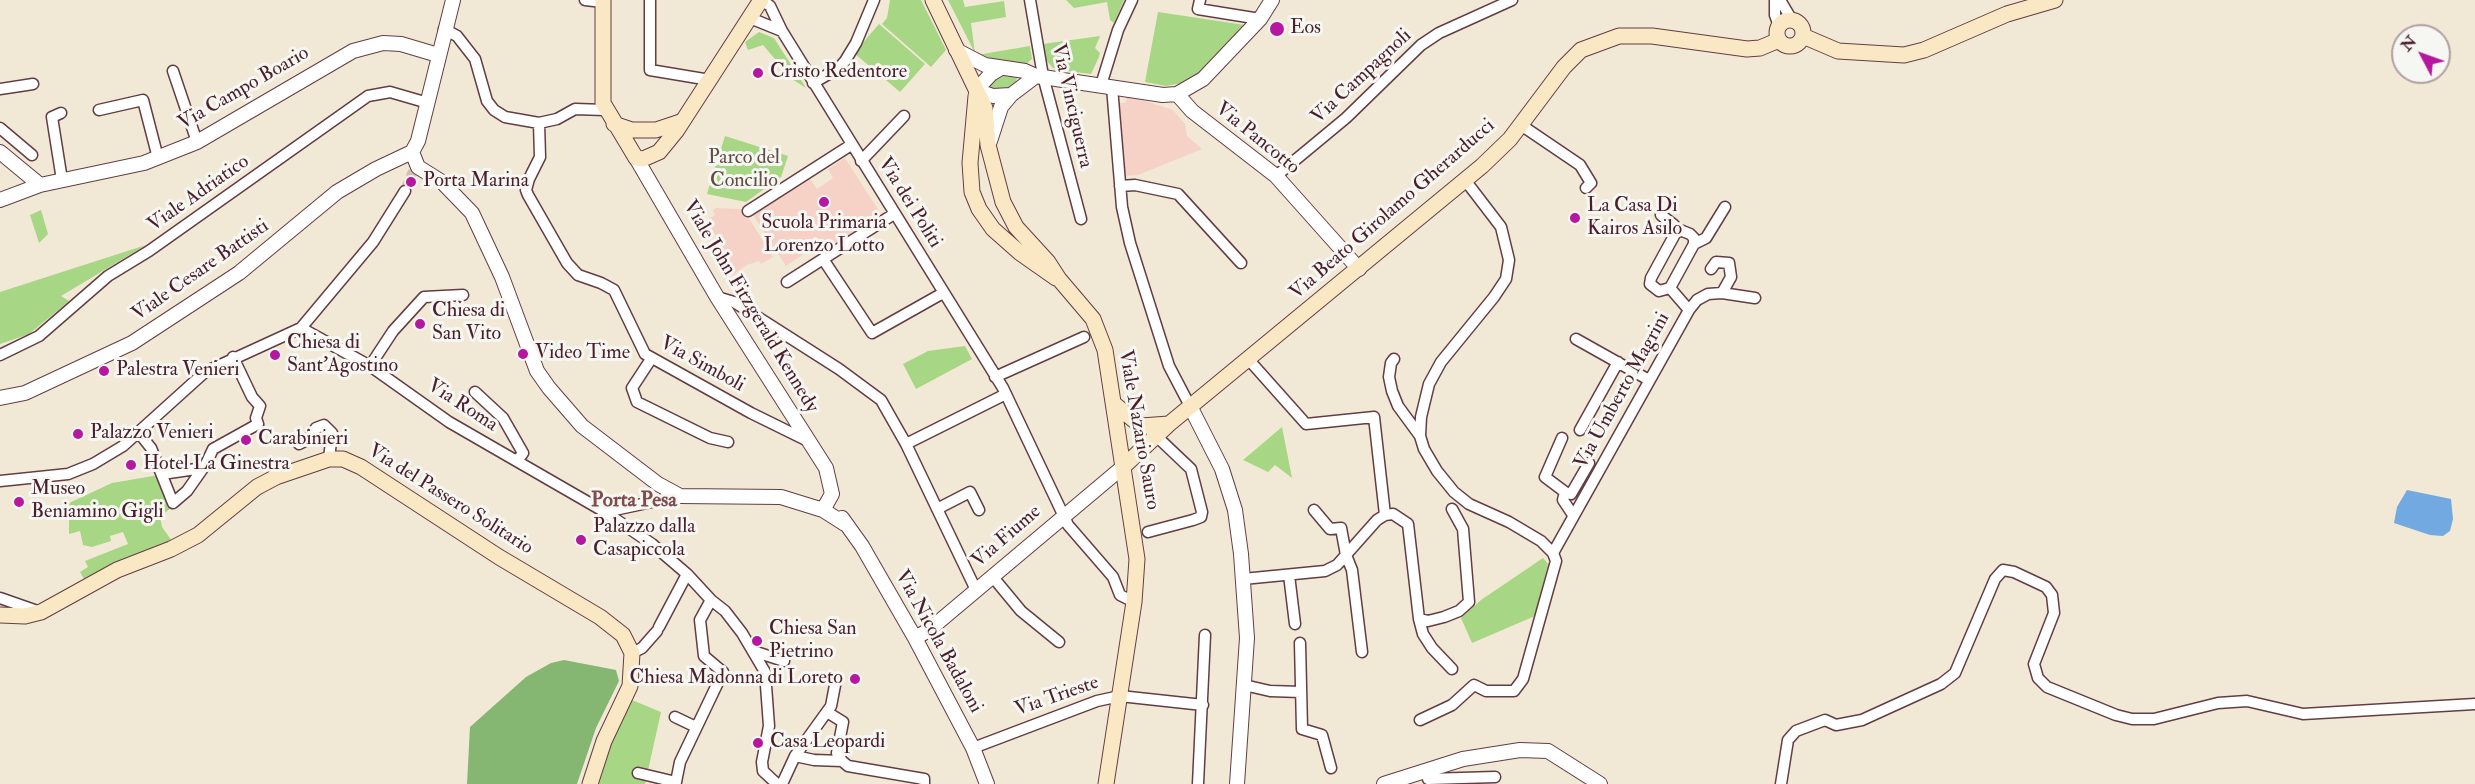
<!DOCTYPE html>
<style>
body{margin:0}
#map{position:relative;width:2475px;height:784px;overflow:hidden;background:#f1e9d5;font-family:"IM FELL Double Pica",serif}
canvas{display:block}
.north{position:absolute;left:2391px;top:24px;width:60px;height:60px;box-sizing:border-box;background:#f6f6f2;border:2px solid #b1a0a2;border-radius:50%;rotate:311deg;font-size:16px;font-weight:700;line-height:24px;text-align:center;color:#4a1f2b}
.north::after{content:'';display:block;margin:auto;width:21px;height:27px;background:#b5179e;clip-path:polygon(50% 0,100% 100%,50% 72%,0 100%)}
</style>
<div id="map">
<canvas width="2475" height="784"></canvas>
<div class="north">N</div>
</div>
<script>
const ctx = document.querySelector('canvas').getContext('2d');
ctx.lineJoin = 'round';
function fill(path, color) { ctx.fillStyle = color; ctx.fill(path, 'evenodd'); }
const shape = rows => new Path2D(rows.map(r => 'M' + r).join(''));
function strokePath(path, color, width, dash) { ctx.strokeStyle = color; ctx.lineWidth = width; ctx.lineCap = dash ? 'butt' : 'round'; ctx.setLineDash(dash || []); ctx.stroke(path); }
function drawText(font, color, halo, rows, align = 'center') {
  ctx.font = font + ' "IM FELL Double Pica",serif'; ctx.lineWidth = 6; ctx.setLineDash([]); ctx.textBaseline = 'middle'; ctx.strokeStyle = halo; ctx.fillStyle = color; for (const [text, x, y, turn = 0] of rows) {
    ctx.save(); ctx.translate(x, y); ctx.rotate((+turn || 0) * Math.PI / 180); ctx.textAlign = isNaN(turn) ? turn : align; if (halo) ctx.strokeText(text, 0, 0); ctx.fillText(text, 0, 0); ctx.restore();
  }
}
const built = shape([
 [1126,98,1136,98,1173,110,1185,124,1187,136,1202,149,1138,175,1124,176,1117,103,1126,103],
 [845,158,881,214,821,253,816,246,786,266,753,215,810,179,817,189,833,178,828,169],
 [716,208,740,209,750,220,773,257,761,264,759,261,747,265,733,275,725,273,707,244,717,238,707,220,715,215,713,210]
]);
const green = shape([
 [890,0,921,0,946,50,931,67,882,24,887,18],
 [948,0,963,0,965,7,1004,1,1006,17,971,23,975,53],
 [1066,0,1124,0,1114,23,1110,20,1107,2,1074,8],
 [1158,12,1245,25,1203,71,1187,82,1166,86,1145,82],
 [879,24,925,64,900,92,854,53],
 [759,32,774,38,806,88,792,79,763,45,748,50,745,42],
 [1100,36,1095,48,1100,53,1099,57,1091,74,1059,70,1053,68,1047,61,1043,44],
 [1030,46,1032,59,1025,65,977,55],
 [1002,73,1017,76,1016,86,999,92,986,87],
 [725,136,788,156,781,177,746,202,707,194],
 [41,210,48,234,39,243,30,215],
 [146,245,61,296,69,301,29,334,0,344,0,292],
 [965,346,972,359,916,389,903,364,928,351],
 [1282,427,1292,478,1275,465,1268,472,1243,460],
 [159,475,172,507,160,517,162,527,172,541,123,559,84,579,80,572,88,567,85,561,128,544,123,532,110,536,111,541,92,547,83,545,80,531,69,534,69,503,112,483],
 [1543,558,1548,564,1535,616,1472,643,1461,618,1481,600],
 [627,698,661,712,645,784,595,784]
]);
const forest = shape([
 [564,660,616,670,619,681,596,728,577,784,467,784,470,727,526,677,551,663]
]);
const water = shape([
 [2407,490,2451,499,2453,519,2450,531,2443,536,2430,535,2394,523,2397,507]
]);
const minorTunnel = shape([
 [405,191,413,171]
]);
const minor = shape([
 [585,0,603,2],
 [650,0,650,70,710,80],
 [762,0,770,6,782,31,1003,388,1068,525,1113,577,1120,595,1134,602],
 [1030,0,1043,76,1081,219],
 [1200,0,1198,9,1260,19],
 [1775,0,1775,15,1779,26],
 [1780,0,1792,20],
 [750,18,782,31],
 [444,29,457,36,475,59,487,101,494,110,505,117,539,123,540,157,529,179,526,190,528,195,567,263,578,275,601,283,614,290,645,354,751,413,810,442],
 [173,71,197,142],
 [813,83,839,68,845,61,856,43,874,0],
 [1101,85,1118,30,1132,0],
 [1112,87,1122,207,1130,243,1169,366,1191,408],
 [0,89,33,84],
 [99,110,143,100,158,158],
 [61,113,52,117,62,180],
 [539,123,557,119,575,109,605,110],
 [1521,125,1580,165,1591,183,1586,188],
 [0,128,32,155],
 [861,161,904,116],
 [1276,176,1346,118,1421,45,1439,33,1512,0],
 [1120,186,1135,185,1178,194,1241,263],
 [748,211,851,145],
 [894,214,823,259,872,333,943,293],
 [1661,215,1674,225,1675,234],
 [1680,230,1690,234,1694,238,1694,244,1670,288,1659,291,1650,284,1651,278,1675,234,1680,230],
 [1694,244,1706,238,1725,207],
 [1711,269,1716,262,1729,263,1731,277,1722,293],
 [787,282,823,259],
 [1670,288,1689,310],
 [717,297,734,302,839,369,881,400,906,444,976,590],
 [301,328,370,366,449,422,605,512,652,544,687,574,711,600,725,611,742,633,765,672,769,726,762,762,763,771,777,784],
 [1576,339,1649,380],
 [0,355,39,336,108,276,149,251,368,96,390,92,428,103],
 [651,359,632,388,637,402,710,438,728,442],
 [1394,359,1391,363,1389,377,1392,391,1398,406,1420,436],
 [1249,360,1306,424,1374,417,1385,515],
 [370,366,393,331,424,297,463,295],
 [995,377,1084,337],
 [475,392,503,418,523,453,517,461],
 [1580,430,1618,362],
 [139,433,151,448,173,503,187,491,206,464,213,449,258,424,256,418,260,406,252,397,233,357],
 [1562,438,1545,477,1565,492],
 [299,444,309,439,316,428,324,425,332,433,329,459],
 [906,444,1006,394],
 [162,474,196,469,201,471],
 [0,481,68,474,93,464,123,446,205,372,301,328,373,242,405,191],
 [937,509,970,492,979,510],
 [1314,510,1330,529,1341,528,1346,555,1352,570,1362,652],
 [605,512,680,496],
 [1573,515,1563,500,1565,492,1571,494,1589,463],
 [1148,532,1193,520,1201,517,1202,512,1191,469,1151,431],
 [1553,553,1689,310,1697,300,1708,294,1722,293,1755,298],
 [1289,575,1295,624],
 [992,576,1021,611,1059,642],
 [1243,579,1325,571,1337,565,1377,520,1385,515,1393,514,1408,524,1419,619,1428,621,1444,617,1459,611,1469,602,1463,529,1452,509],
 [0,598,40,612],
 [1419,619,1423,634,1432,648,1452,669],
 [659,627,687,574],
 [1300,643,1302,729,1322,735,1331,768],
 [753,651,784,661],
 [632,653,642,648,657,631],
 [1244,685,1270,691,1301,692],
 [827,712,843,722,837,753,842,761],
 [675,717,696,727],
 [1420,720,1452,705,1474,685,1486,691,1514,691,1523,679,1556,561,1553,553,1541,541,1509,522,1469,504,1454,492,1437,471,1424,449,1420,436,1421,417,1429,384,1441,362,1494,297,1506,279,1509,260,1501,227,1465,180],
 [973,748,1097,701,1120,696,1203,705],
 [795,756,814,760,842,761,848,766,924,779,924,784],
 [638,773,676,782,680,762,723,672,704,656,700,620,711,600],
 [1428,779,1495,777],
 [782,784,795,756,831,706,836,680],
 [1198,784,1205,635],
 [1781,784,1788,740,1796,731,1825,720,1836,725,1862,720,1941,684,1955,673,1995,579,2003,570,2014,572,2046,587,2052,595,2054,613,2034,664,2038,678,2047,687,2116,715,2132,719,2154,719,2218,703,2247,701,2303,714,2475,704]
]);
const tertiary = shape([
 [956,50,985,65,1025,71,1036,76,1163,95,1177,94,1203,79,1260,19,1272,0],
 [1001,68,991,74,976,90,993,96,1011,95,1036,76],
 [1177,94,1192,111,1276,176,1359,269],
 [990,141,1001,107,1011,95],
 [0,152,40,185],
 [412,152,418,167,442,182,472,213,502,277,537,371,549,388,582,426,658,484,680,496,781,497,823,510,845,524],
 [636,158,717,297,826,468,832,494,823,510],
 [0,200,40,185,144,163,197,142,353,51,383,43,401,44,438,55],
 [0,398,25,393,132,343,239,273,337,192,376,169,412,152,418,141,453,0],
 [1191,408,1222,469,1235,510,1241,554,1247,638,1237,784],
 [842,518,862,546,915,638,973,748,987,784],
 [915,638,929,630,1124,466],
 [1384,784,1463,759,1520,750,1548,751,1600,784]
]);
const secondary = shape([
 [603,0,603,103,636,158,643,159,659,152,677,130,761,0],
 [933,0,985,108,988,145,1003,202,1016,227,1048,262,1059,279,1093,319,1105,350,1137,559,1134,602,1106,784],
 '1777 33a13 13 0 1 1 26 0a13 13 0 1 1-26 0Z',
 [1803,36,1838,51,1904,55,1924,50,2007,14,2055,0],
 [976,96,970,163,972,192,979,209,993,229,1019,252,1056,278],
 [614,124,632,130,656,130,680,122],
 [1113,403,1141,426,1169,424],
 [1124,466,1169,424,1482,166,1510,139,1564,67,1581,50,1619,36,1652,36,1747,49,1760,48,1779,40],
 [0,615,25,616,41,612,117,570,171,549,198,535,257,487,276,477,329,459,343,459,361,467,499,557,600,617,623,635,632,653,630,686,604,741,590,784]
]);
const markers = [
 [1277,29,8,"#b5179e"],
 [758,73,6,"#b5179e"],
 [411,182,6,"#b5179e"],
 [824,202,6,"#b5179e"],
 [1575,218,6,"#b5179e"],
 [420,324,6,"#b5179e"],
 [523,354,6,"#b5179e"],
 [275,355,6,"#b5179e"],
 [104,371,6,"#b5179e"],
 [78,434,6,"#b5179e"],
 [246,440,6,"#b5179e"],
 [131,465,6,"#b5179e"],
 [19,502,6,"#b5179e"],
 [581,540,6,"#b5179e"],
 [757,641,6,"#b5179e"],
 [855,679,6,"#b5179e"],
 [758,743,6,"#b5179e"]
];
const poiNames = [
 ["Eos",1290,29],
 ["Cristo Redentore",770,73],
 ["Porta Marina",423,182],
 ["La Casa Di",1587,207],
 ["Kairos Asilo",1587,230],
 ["Scuola Primaria",824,224,"center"],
 ["Lorenzo Lotto",824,247,"center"],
 ["Chiesa di",432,312],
 ["San Vito",432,335],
 ["Chiesa di",287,344],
 ["Sant'Agostino",287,367],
 ["Video Time",535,354],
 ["Palestra Venieri",116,371],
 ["Palazzo Venieri",90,434],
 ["Carabinieri",258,440],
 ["Hotel La Ginestra",143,465],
 ["Museo",31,490],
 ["Beniamino Gigli",31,513],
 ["Palazzo dalla",593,528],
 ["Casapiccola",593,551],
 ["Chiesa San",769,630],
 ["Pietrino",769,653],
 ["Chiesa Madonna di Loreto",843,679,"right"],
 ["Casa Leopardi",770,743]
];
const streetNames = [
 ["Via Campagnoli",1362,77,-43],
 ["Via Campo Boario",244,89,-30],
 ["Via Vinciguerra",1071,106,77],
 ["Via Pancotto",1257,139,39],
 ["Viale Adriatico",199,194,-35],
 ["Via dei Politi",909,203,58],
 ["Via Beato Girolamo Gherarducci",1393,210,-41],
 ["Viale Cesare Battisti",201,271,-35],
 ["Viale John Fitzgerald Kennedy",750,307,59],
 ["Via Simboli",702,365,29],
 ["Via Umberto Magrini",1623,391,-61],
 ["Via Roma",462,406,33],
 ["Viale Nazario Sauro",1138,430,80],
 ["Via del Passero Solitario",450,500,32],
 ["Via Fiume",1007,537,-41],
 ["Via Nicola Badaloni",938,642,61],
 ["Via Trieste",1057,697,-19]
];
const parkNames = [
 ["Parco del",744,159],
 ["Concilio",744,182]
];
const neighbourhoodNames = [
 ["Porta Pesa",634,501]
];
fill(built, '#f6d1c5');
fill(green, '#a7d684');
fill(forest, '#85b772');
fill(water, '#71a9e0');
strokePath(minorTunnel, '#d0c1b3', 10, [10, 5]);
strokePath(minor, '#633d44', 13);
strokePath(tertiary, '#633d44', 16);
strokePath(secondary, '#633d44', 17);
strokePath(minor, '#fff', 10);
strokePath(tertiary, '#fff', 14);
strokePath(secondary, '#fae7c3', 15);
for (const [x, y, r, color] of markers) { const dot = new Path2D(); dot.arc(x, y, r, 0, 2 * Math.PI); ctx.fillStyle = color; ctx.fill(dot); strokePath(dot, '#f6f6f2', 2); }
drawText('20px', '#4a1f2b', '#f6f6f2', poiNames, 'left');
drawText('20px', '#4a1f2b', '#f6f6f2', streetNames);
drawText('20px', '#614d41', '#f6f6f2', parkNames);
drawText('bold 21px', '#7f4d4e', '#f6f6f2', neighbourhoodNames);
</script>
